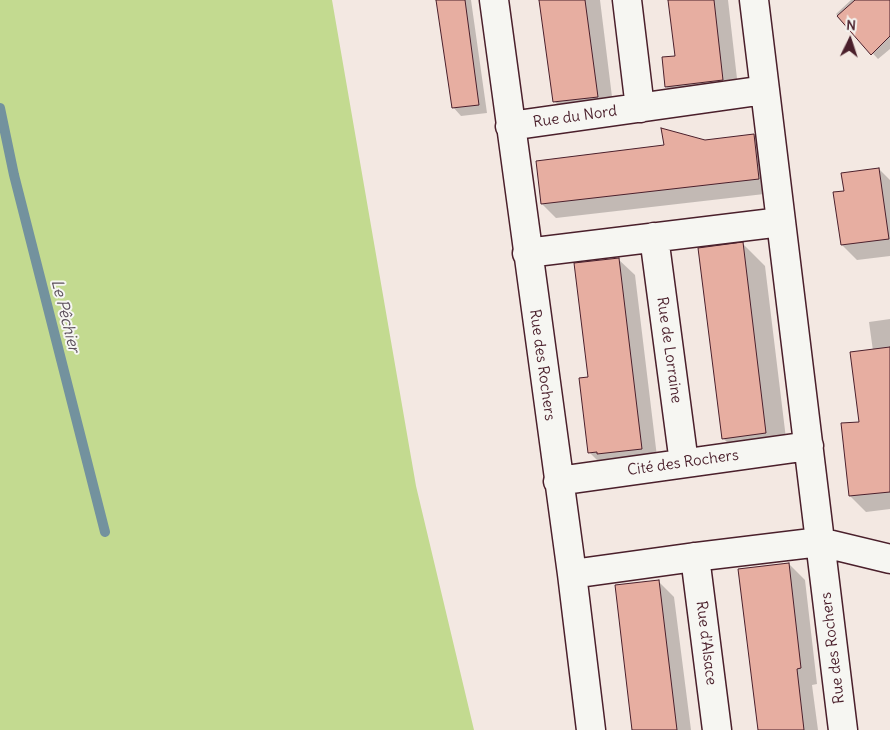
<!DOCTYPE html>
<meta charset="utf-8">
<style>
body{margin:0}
#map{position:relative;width:890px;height:730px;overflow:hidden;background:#f3e8e2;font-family:Delius,sans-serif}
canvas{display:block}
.north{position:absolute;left:825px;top:15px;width:50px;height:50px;-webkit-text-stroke:4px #f6f6f2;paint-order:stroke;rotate:4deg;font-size:14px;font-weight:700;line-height:20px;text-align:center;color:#4a1f2b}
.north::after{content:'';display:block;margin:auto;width:18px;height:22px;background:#4a1f2b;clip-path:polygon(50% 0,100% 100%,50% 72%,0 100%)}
</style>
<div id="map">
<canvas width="890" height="730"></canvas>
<div class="north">N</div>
</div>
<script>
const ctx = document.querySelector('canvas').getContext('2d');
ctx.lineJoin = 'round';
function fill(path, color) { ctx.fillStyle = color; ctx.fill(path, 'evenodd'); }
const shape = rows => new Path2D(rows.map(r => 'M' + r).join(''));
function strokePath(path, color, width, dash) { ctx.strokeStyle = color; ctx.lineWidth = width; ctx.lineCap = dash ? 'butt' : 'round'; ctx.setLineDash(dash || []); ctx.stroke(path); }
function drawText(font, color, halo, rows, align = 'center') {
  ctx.font = font + ' Delius,sans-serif'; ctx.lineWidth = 4; ctx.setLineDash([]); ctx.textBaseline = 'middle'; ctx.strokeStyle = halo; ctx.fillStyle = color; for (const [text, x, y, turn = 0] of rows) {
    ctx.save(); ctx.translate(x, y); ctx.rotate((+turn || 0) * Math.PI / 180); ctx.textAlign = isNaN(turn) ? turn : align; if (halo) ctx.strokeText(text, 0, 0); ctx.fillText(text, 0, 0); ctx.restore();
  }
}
const green = shape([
 [0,0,332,0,416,486,474,730,0,730]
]);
const shadow = shape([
 [438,0,471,0,487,113,461,116,453,107],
 [541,0,600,0,614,113,571,118,554,101],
 [670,0,728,0,739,96,683,103,666,87,676,57],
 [851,0,890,0,890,49,878,59,836,14],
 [754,135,768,149,773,193,556,218,542,204,705,141],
 [879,169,890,180,890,256,857,260,842,245,845,193],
 [743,244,765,266,788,455,745,461,723,438],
 [618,259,635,275,658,465,606,469,589,452],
 [890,319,890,509,866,512,850,496,873,351,869,322],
 [789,564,805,580,817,684,812,685,818,730,759,730],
 [658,581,674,597,691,730,633,730]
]);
const stream = shape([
 [0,108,14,175,105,532]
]);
const building = shape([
 [436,0,465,0,479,105,452,108,436,0],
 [539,0,585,0,598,97,553,102,539,0],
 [668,0,714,0,723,80,665,87,662,57,675,56,668,0],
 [855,0,890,0,890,36,871,55,837,16,855,0],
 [661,128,705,140,754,134,759,179,541,204,536,161,664,145,661,128],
 [879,168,889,239,841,245,833,192,844,191,841,173,879,168],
 [743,242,766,433,722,439,698,248,743,242],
 [619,258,642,449,597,454,597,452,588,453,579,378,588,377,574,263,619,258],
 [890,347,890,492,849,496,841,423,859,422,850,352,890,347],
 [789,563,801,668,797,669,804,730,758,730,738,569,789,563],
 [659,580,677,730,632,730,615,585,659,580]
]);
const minor = shape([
 [494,0,572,574,591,730],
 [627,0,640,108],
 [754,0,843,730],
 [510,126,765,90],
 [654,237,684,463],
 [527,253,781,222],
 [558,481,809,446],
 [695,557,717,730],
 [572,574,695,557,820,542,890,559]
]);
const streetNames = [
 ["Rue du Nord",575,117,-8],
 ["Rue de Lorraine",669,350,82],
 ["Rue des Rochers",542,365,82],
 ["Cité des Rochers",683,463,-8],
 ["Rue d'Alsace",706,643,83],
 ["Rue des Rochers",833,648,-97]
];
const waterNames = [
 ["Le Pêchier",65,316,76]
];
fill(green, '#c3da90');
fill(shadow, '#0003');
strokePath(stream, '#73929e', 10);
fill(building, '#e7aea1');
strokePath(building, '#4a1f2b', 1);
strokePath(minor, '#4a1f2b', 31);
strokePath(minor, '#f6f6f2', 28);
drawText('15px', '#4a1f2b', '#f6f6f2', streetNames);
drawText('italic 16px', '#5b4f5b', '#f6f6f2', waterNames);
</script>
